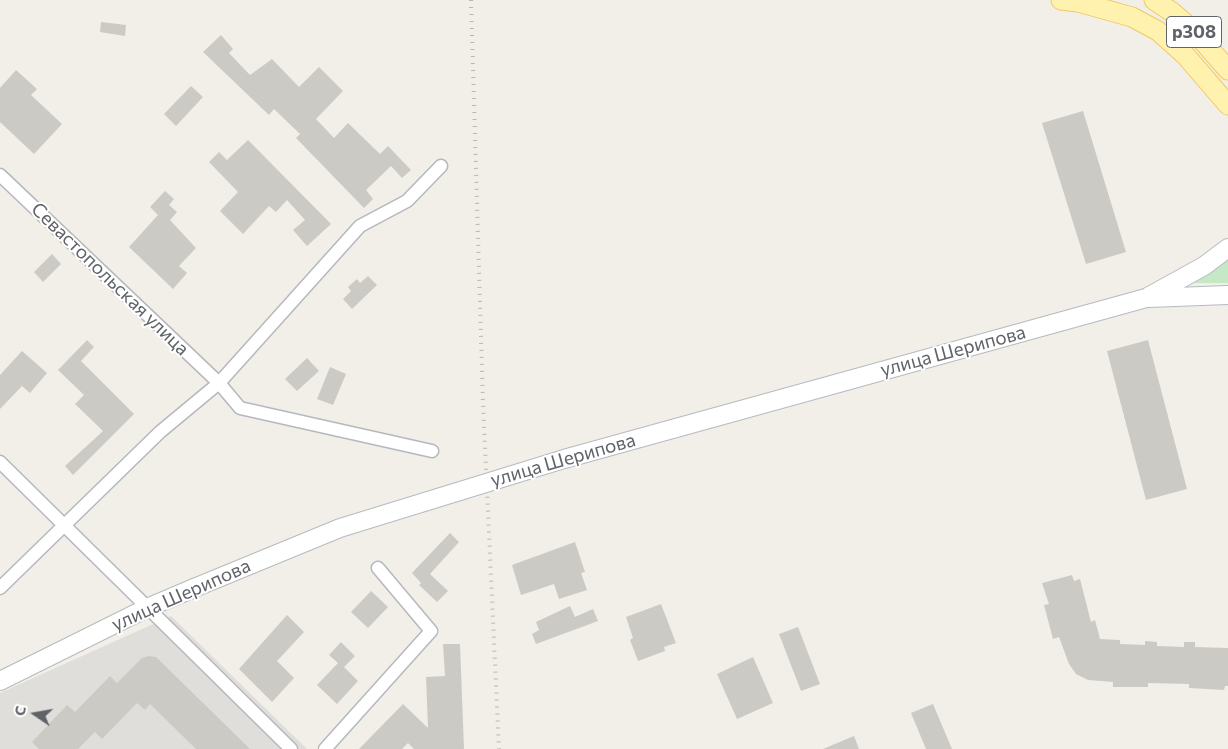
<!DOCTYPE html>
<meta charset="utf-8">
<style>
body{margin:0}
#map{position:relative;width:1228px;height:749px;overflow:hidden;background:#f1efe8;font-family:Commissioner,sans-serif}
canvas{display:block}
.north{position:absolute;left:10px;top:689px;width:50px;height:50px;-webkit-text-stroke:4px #fff;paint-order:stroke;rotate:282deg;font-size:14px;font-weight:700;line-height:20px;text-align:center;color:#5f6368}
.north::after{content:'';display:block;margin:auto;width:18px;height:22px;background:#5f6368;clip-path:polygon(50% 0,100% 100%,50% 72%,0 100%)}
</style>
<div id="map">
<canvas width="1228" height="749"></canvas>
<div class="north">С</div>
</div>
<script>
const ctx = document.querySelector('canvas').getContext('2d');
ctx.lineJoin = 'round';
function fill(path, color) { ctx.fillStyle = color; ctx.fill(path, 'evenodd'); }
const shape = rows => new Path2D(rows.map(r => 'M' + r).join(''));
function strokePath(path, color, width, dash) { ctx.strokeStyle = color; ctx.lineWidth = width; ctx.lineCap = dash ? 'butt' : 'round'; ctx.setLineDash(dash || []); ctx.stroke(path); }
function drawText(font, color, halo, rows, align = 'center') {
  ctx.font = font + ' Commissioner,sans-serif'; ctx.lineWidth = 4; ctx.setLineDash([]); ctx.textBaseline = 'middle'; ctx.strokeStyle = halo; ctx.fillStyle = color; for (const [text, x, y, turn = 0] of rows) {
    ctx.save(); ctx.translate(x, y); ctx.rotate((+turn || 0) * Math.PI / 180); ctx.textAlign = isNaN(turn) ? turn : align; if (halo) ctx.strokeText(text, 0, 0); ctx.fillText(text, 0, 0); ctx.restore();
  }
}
const industrial = shape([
 [171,616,307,749,0,749,0,693]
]);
const green = shape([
 [1228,260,1228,283,1194,283]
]);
const building = shape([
 [101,22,126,25,125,36,100,32],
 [221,35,233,49,229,53,250,75,272,59,299,87,319,67,343,91,316,119,334,138,348,123,380,154,388,146,411,170,402,178,391,166,366,190,373,199,364,208,296,138,300,134,274,109,269,115,203,52],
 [16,70,37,89,31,95,62,124,34,154,0,122,0,88],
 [191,86,203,97,176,126,164,114],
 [1083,111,1126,252,1086,264,1042,123],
 [248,140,331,224,307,246,293,230,305,220,287,200,276,212,269,206,243,234,220,211,238,192,209,162,219,152,227,160],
 [165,191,174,199,169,205,177,212,170,220,196,248,179,266,187,273,173,289,129,247,158,215,150,207],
 [52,254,61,264,43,282,34,272],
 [368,276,377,285,352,309,343,299,351,291,348,287,357,279,360,283],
 [87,340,94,347,81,361,134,414,73,475,65,466,103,431,75,404,84,395,58,370],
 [1148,340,1187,489,1146,500,1107,351],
 [22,351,47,373,30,393,22,386,0,409,0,375],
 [307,358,319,371,297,391,285,379],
 [330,367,346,374,333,405,317,399],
 [450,533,459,542,430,574,448,591,437,602,419,585,421,583,412,573],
 [575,542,585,572,581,573,587,590,559,599,554,584,521,595,512,565],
 [1072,575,1074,581,1080,579,1091,622,1095,620,1100,639,1120,640,1120,644,1145,645,1145,641,1157,642,1157,646,1184,647,1184,642,1195,642,1195,647,1228,648,1228,686,1225,686,1224,690,1189,688,1189,684,1148,683,1148,687,1113,687,1113,682,1088,680,1076,674,1069,664,1059,637,1053,639,1044,605,1049,604,1042,583],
 [371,591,388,607,368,628,351,612],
 [661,604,676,643,664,647,665,651,638,661,630,640,633,638,626,617],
 [570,606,575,617,593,609,598,621,536,644,532,634,539,630,536,622],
 [287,615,304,632,277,661,294,678,272,702,239,669],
 [798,627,820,684,801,691,779,634],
 [341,642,355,656,344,667,358,681,337,704,317,685,338,663,329,655],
 [443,644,460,644,464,749,414,749,408,743,402,749,359,749,403,704,428,728,426,677,445,676],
 [149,656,156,657,250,749,196,749,150,704,145,710,137,703,102,739,95,732,78,749,39,749,32,742,67,705,75,712,110,676,117,683,142,658],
 [753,657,773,703,737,719,717,674],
 [933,704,952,749,926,749,911,713],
 [854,736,859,749,823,749]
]);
const street = shape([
 [0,175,219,383,360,226,407,201,441,166],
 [0,462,291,749],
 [0,588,160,432,219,383,240,408,432,451],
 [325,749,431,631,378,568]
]);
const secondary = shape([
 [1146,298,1204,266,1228,248],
 [1149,298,1228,295],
 [0,681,147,608,194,588]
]);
const primary = shape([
 [1061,0,1078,2,1132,17,1158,31,1186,56,1228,105],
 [1154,0,1172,12,1195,32,1228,70]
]);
const rail = shape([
 [471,0,483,403,499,749]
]);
const secondaryBridge = shape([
 [194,588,340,528,564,459,1146,298]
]);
const shields = [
 [1194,32,55]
];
const shieldNames = [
 ["p308",1194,32]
];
const streetNames = [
 ["Севастопольская улица",110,279,44],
 ["улица Шерипова",953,351,-15],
 ["улица Шерипова",563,460,-16],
 ["улица Шерипова",181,595,-24]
];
fill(industrial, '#e0deda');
fill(green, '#c5e8c5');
fill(building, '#cccac5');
strokePath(street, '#b5b8bc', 15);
strokePath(secondary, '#b6babf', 20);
strokePath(primary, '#f2c960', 21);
strokePath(street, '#fff', 12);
strokePath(secondary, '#fff', 18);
strokePath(primary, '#fff2af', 19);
strokePath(rail, '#b6b7b8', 4, [1, 6]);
strokePath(secondaryBridge, '#b6babf', 20, []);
strokePath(secondaryBridge, '#fff', 18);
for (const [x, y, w] of shields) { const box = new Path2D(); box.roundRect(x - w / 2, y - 15.5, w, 31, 4); ctx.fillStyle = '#fff'; ctx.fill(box); strokePath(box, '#5f6368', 1); }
drawText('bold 18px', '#5f6368', null, shieldNames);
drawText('19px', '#5f6368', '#fff', streetNames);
</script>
